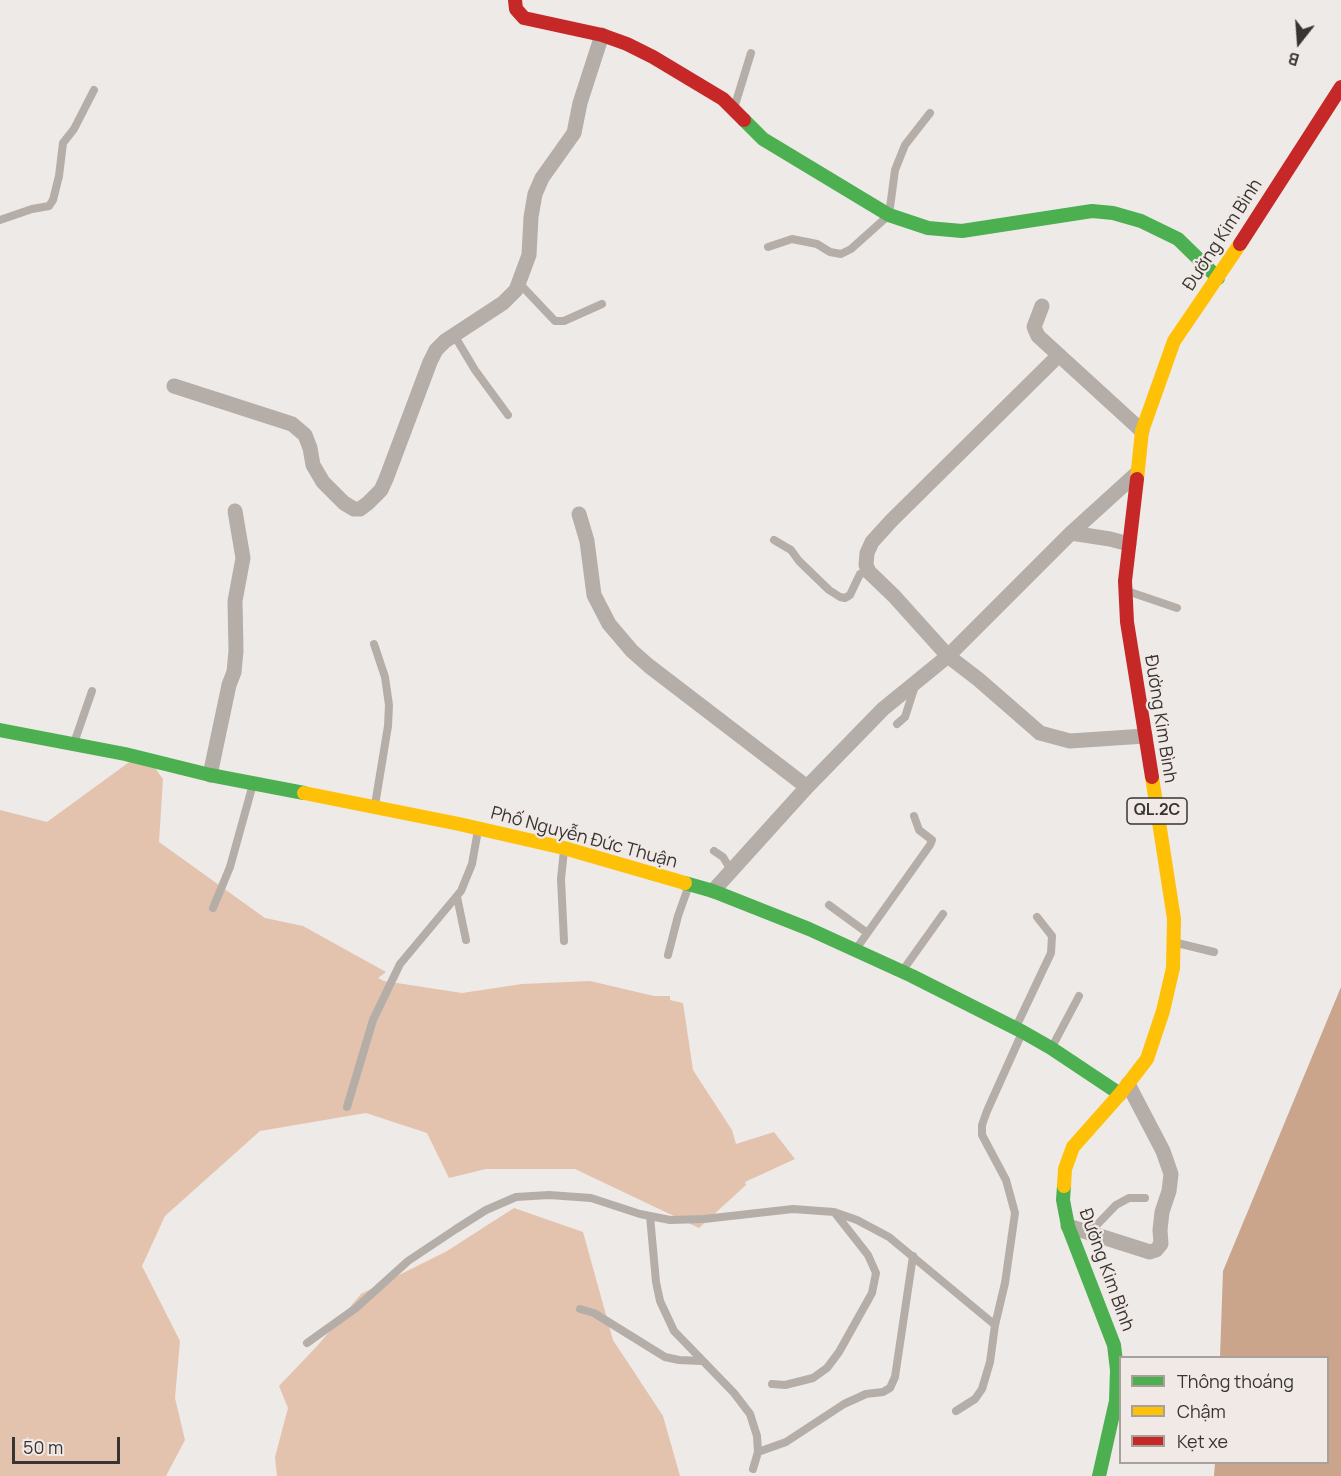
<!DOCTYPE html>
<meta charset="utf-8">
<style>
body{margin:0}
#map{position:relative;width:1341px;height:1476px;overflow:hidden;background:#eeeae8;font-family:Manrope,sans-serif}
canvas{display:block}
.legend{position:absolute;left:1119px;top:1356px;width:210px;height:108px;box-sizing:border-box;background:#f1e9e5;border:2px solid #a7a19d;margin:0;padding:8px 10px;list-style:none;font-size:18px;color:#373432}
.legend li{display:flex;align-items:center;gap:12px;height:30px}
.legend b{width:30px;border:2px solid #a7a19d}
.north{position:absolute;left:1269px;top:12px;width:60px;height:60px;-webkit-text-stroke:4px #f1e9e5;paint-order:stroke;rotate:197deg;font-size:16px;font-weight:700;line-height:24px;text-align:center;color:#373432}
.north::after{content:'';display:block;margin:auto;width:21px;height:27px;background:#373432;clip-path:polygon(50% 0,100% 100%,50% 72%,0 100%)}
.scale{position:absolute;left:12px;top:1437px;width:108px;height:27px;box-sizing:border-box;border:3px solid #373432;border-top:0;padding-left:8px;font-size:18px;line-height:21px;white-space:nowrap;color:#373432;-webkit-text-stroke:4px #f1e9e5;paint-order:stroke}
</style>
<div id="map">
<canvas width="1341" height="1476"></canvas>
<ul class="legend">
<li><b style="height:8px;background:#4caf50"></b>Thông thoáng</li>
<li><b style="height:8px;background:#ffc107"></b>Chậm</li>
<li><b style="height:8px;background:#c62828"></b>Kẹt xe</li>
</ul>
<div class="north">B</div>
<div class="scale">50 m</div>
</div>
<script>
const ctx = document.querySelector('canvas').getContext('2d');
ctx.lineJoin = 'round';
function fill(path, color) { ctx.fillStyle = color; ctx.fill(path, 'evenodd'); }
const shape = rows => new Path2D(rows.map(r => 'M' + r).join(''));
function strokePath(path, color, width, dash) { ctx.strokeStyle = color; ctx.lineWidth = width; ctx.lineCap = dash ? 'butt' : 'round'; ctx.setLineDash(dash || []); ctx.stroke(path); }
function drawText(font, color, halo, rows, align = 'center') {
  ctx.font = font + ' Manrope,sans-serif'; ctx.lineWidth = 4.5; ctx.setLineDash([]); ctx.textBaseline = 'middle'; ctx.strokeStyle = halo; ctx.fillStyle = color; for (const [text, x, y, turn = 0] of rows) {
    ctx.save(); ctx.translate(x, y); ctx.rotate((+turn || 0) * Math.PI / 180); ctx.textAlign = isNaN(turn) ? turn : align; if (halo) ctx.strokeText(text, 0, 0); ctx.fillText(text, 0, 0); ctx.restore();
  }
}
const forest = shape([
 [143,752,163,779,159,842,265,918,303,926,386,972,378,978,384,981,462,993,522,984,590,981,654,996,670,996,670,1000,683,1003,693,1070,732,1130,736,1144,774,1132,795,1159,745,1182,746,1185,699,1228,575,1169,486,1169,449,1178,427,1133,366,1113,260,1131,165,1216,142,1266,180,1341,175,1398,185,1440,166,1476,0,1476,0,810,47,822],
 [514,1208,583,1232,613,1340,663,1416,680,1476,277,1476,275,1457,288,1408,279,1386,318,1345,361,1294,447,1251]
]);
const water = shape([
 [1341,987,1341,1476,1214,1476,1215,1463,1328,1462,1328,1358,1220,1357,1223,1271]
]);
const lane = shape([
 [735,105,751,53],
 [0,220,32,209,49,206,53,200,59,176,63,143,74,129,94,90],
 [768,247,792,239,817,244,830,252,841,254,851,249,889,215,895,170,905,145,930,113],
 [519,283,555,321,564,321,602,304],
 [454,335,475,370,508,415],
 [774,540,791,550,799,561,829,590,840,597,845,598,850,595,860,574,869,572],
 [1130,592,1177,608],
 [374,644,385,677,389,705,388,726,375,805],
 [897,724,905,717,915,686],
 [74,743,92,691],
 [564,850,561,879,564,941],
 [714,851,723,857,731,870],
 [457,897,466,940],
 [829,905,866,932],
 [213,908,230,867,253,784],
 [1177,943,1214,952],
 [856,949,930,845,932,840,919,830,914,816],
 [668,955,678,916,689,885],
 [903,970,943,914],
 [1016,1027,1051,953,1052,936,1037,917],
 [1052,1047,1079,996],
 [347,1107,373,1020,400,964,461,891,472,864,478,830],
 [650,1216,656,1282,660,1301,674,1331,734,1393,750,1414,757,1436,758,1452,753,1469],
 [1090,1232,1116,1205,1129,1198,1145,1198],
 [580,1309,594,1313,665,1357,679,1360,701,1361],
 [307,1343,356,1308,408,1261,456,1229,486,1210,516,1197,549,1195,591,1198,640,1214,670,1220,704,1219,793,1209,834,1212,857,1220,889,1237,995,1325],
 [772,1384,785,1385,813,1378,827,1368,839,1352,872,1293,876,1273,868,1255,835,1213],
 [956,1411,975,1399,982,1389,990,1362,995,1325,1005,1283,1015,1213,1006,1180,982,1135,982,1125,987,1111,1022,1033],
 [758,1452,786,1442,844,1404,866,1394,883,1392,890,1388,895,1377,913,1256]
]);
const street = shape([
 [1042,306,1034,327,1038,336,1142,431],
 [1059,355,891,521,872,542,867,553,866,565,869,572,894,596,948,656,978,679,1040,733,1070,741,1145,736],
 [174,386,292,424,305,435,310,448,313,465,323,482,344,503,354,509,360,509,368,503,381,490,386,479,430,362,436,350,445,341,503,303,516,290,529,255,531,217,535,194,542,178,574,133,580,103,602,35],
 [579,514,587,541,594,595,609,624,632,651,649,666,807,787],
 [1071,533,1110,539,1129,544],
 [210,775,229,685,234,672,236,651,235,601,243,558,235,511],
 [713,891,807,787,883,709,948,656,1071,533,1136,474],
 [1068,1226,1150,1252,1156,1250,1161,1244,1160,1230,1162,1212,1169,1191,1171,1174,1163,1151,1128,1084]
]);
const fast = shape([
 [744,120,763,139,889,215,928,228,962,231,1092,211,1113,213,1141,221,1178,239,1218,278],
 [0,730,125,754,210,775,304,793],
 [685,883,713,891,809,929,912,976,1023,1032,1051,1048,1120,1094],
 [1064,1186,1063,1200,1068,1226,1114,1345,1117,1370,1116,1401,1099,1476]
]);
const slow = shape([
 [1137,479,1142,431,1174,341,1240,244],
 [304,793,459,824,564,848,685,883],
 [1064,1186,1065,1169,1073,1147,1120,1094,1147,1059,1163,1011,1173,968,1174,919,1152,777]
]);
const jam = shape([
 [515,0,516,9,524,18,602,35,627,44,653,57,723,99,744,120],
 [1240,244,1341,87],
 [1137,479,1125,581,1127,622,1152,777]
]);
const shields = [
 [1157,811,60]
];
const shieldNames = [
 ["QL.2C",1157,811]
];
const streetNames = [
 ["Đường Kim Bình",1223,235,-57],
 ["Đường Kim Bình",1160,719,81],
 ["Phố Nguyễn Đức Thuận",584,838,15],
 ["Đường Kim Bình",1106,1270,70]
];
fill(forest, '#e3c3ae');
fill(water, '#caa48b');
strokePath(lane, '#b5ada7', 8);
strokePath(street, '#b5ada7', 15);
strokePath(fast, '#4caf50', 14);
strokePath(slow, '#ffc107', 14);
strokePath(jam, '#c62828', 14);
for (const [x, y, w] of shields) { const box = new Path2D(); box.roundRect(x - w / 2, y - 13, w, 26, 4.5); ctx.fillStyle = '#f1e9e5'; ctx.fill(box); strokePath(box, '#373432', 1.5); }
drawText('bold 16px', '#373432', null, shieldNames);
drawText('18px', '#373432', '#f1e9e5', streetNames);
</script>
